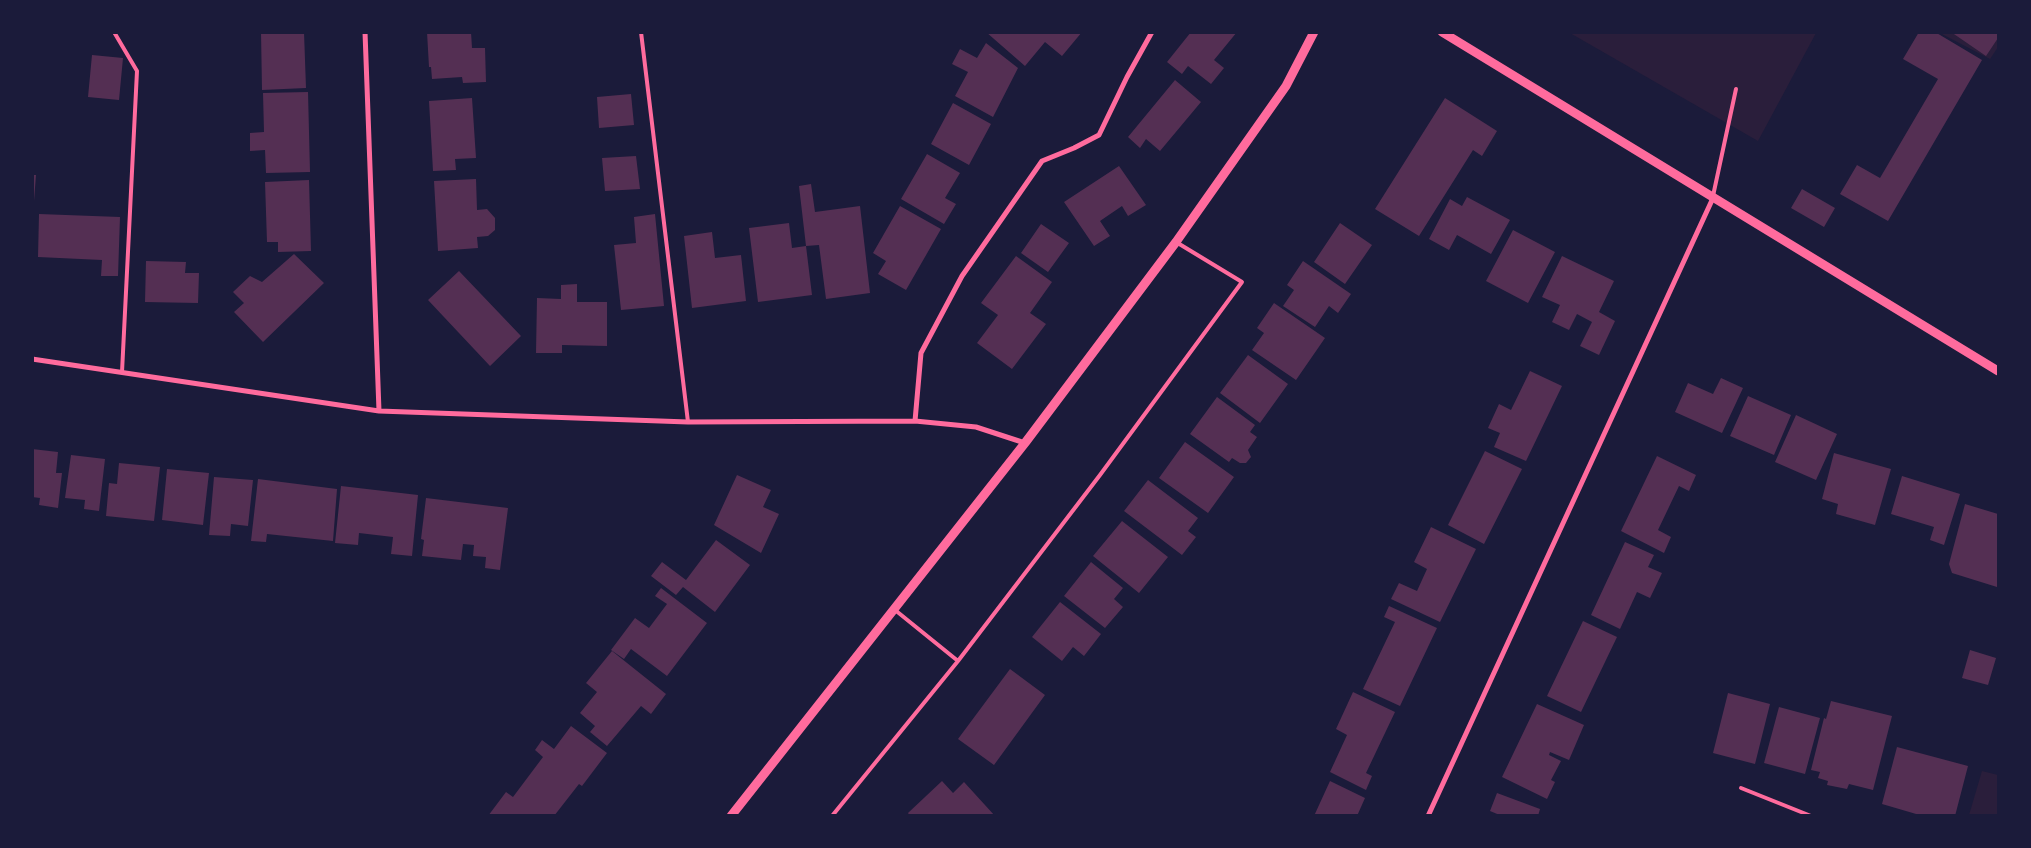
<!DOCTYPE html>
<style>
body{margin:0}
#map{position:relative;width:2031px;height:848px;overflow:hidden;background:#1b1b3a;font-family:"Zilla Slab",serif}
canvas{display:block}
.frame{position:absolute;inset:0;border:34px solid #1b1b3a;pointer-events:none}
</style>
<div id="map">
<canvas width="2031" height="848"></canvas>
<div class="frame"></div>
</div>
<script>
const ctx = document.querySelector('canvas').getContext('2d');
ctx.lineJoin = 'round';
function fill(path, color) { ctx.fillStyle = color; ctx.fill(path, 'evenodd'); }
const shape = rows => new Path2D(rows.map(r => 'M' + r).join(''));
function strokePath(path, color, width, dash) { ctx.strokeStyle = color; ctx.lineWidth = width; ctx.lineCap = dash ? 'butt' : 'round'; ctx.setLineDash(dash || []); ctx.stroke(path); }
const green = shape([
 [1570,33,1816,33,1758,141],
 [1940,33,1998,33,1998,47,1990,59],
 [1982,771,1998,775,1998,815,1969,815]
]);
const building = shape([
 [261,32,304,32,306,88,262,90],
 [427,32,471,32,472,48,485,48,486,82,463,83,462,77,432,79,431,67,429,67],
 [986,32,1082,32,1062,56,1045,42,1025,66],
 [1191,32,1237,32,1214,60,1224,68,1211,84,1188,66,1182,74,1167,62],
 [1919,32,1935,32,1982,60,1888,221,1840,194,1857,165,1880,178,1938,79,1903,59],
 [1951,32,1998,32,1998,38,1986,56],
 [986,43,1018,68,993,117,955,96,968,72,952,64,960,49,977,58],
 [92,55,123,58,119,100,88,97],
 [1175,80,1201,102,1160,151,1146,139,1140,148,1128,137],
 [308,92,310,172,266,173,265,150,250,151,250,133,264,132,263,93],
 [631,94,634,125,599,128,597,97],
 [472,98,476,158,455,159,456,170,433,171,429,101],
 [1445,98,1497,131,1482,156,1473,150,1419,236,1375,209],
 [953,103,991,124,969,165,931,144],
 [927,154,960,173,945,198,956,204,944,224,901,199],
 [636,156,640,189,605,191,602,158],
 [1119,166,1146,205,1128,216,1122,206,1100,221,1110,236,1094,246,1064,202],
 [32,175,36,175,34,201,32,201],
 [476,179,477,210,487,209,495,218,495,230,488,236,477,237,478,248,438,251,434,181],
 [309,180,311,251,278,252,278,242,267,242,265,182],
 [811,184,815,212,860,206,870,293,826,299,819,245,806,246,799,186],
 [1802,189,1835,208,1824,227,1791,208],
 [1467,197,1510,220,1491,254,1457,235,1449,250,1429,239,1450,199,1462,206],
 [900,206,941,229,906,290,878,274,886,261,873,253],
 [39,214,120,217,118,276,101,276,102,260,38,257],
 [655,214,664,306,621,310,614,245,636,243,634,217],
 [789,223,792,248,806,246,812,295,758,302,749,228],
 [1340,223,1372,245,1345,284,1314,262],
 [1041,224,1069,243,1048,272,1021,253],
 [1513,230,1555,252,1528,303,1486,281],
 [712,232,715,258,741,255,746,301,692,308,684,236],
 [294,254,324,283,263,342,234,312,244,303,233,292,250,276,262,282],
 [1016,256,1052,282,1030,313,1046,324,1012,369,977,343,998,315,981,303],
 [1562,256,1614,281,1599,312,1615,321,1599,355,1580,346,1592,322,1577,314,1569,330,1552,322,1560,305,1542,297],
 [146,261,186,262,185,273,199,273,198,303,145,302],
 [1303,261,1351,294,1338,313,1329,306,1315,327,1283,306,1294,290,1287,285],
 [459,271,521,336,490,366,428,300],
 [577,284,577,302,607,302,607,346,562,345,562,353,536,353,537,298,561,299,561,285],
 [1274,303,1325,338,1296,380,1252,350,1264,333,1257,328],
 [1248,355,1288,384,1260,423,1220,393],
 [1530,371,1562,386,1526,461,1494,447,1500,433,1488,428,1499,404,1511,410],
 [1721,378,1743,388,1722,433,1675,412,1688,383,1713,394],
 [1748,396,1791,415,1774,455,1730,436],
 [1217,397,1255,425,1250,432,1257,437,1248,450,1251,457,1246,463,1240,463,1232,458,1229,462,1190,434],
 [1796,415,1837,434,1816,480,1775,462],
 [1185,442,1234,477,1208,513,1159,478],
 [32,449,58,452,56,473,62,473,58,508,39,505,40,498,32,497],
 [1485,451,1522,469,1484,544,1448,525],
 [1834,453,1891,469,1875,525,1836,514,1838,504,1822,499],
 [71,455,105,459,99,511,84,509,85,500,65,498],
 [1657,456,1696,475,1689,491,1679,486,1658,530,1671,537,1664,553,1621,531],
 [119,463,160,467,154,521,106,516,109,483,117,484],
 [167,469,209,473,203,525,162,520],
 [737,475,771,490,763,507,779,514,761,553,714,525],
 [1902,476,1960,494,1944,545,1930,540,1934,527,1891,514],
 [214,477,253,480,248,526,231,524,230,536,209,535],
 [258,479,337,489,333,541,267,534,266,542,251,541],
 [1148,480,1198,518,1188,531,1196,537,1182,555,1124,511],
 [341,486,418,495,412,556,391,554,393,537,359,533,358,545,335,543],
 [426,498,508,508,500,570,485,568,486,557,473,556,474,545,463,544,461,560,422,556,424,540,421,539],
 [1965,504,1998,514,1998,581,1997,587,1952,573,1949,564],
 [1122,521,1168,557,1139,593,1093,556],
 [1431,527,1476,549,1440,622,1391,599,1399,583,1417,591,1427,569,1414,562],
 [716,540,750,565,715,612,683,587,676,595,651,576,662,562,686,580],
 [1625,542,1654,555,1648,567,1662,573,1650,598,1637,592,1620,629,1591,615],
 [1091,562,1123,588,1114,599,1123,607,1105,628,1064,596],
 [661,588,707,623,667,676,631,649,624,659,611,650,635,618,649,628,667,604,655,596],
 [1060,602,1101,634,1084,656,1073,647,1062,661,1032,637],
 [1389,606,1437,628,1400,706,1363,689,1395,622,1384,617],
 [1583,621,1617,637,1581,712,1547,696],
 [1970,650,1996,658,1988,685,1962,678],
 [612,651,666,694,651,714,641,706,607,746,590,732,595,726,580,713,597,692,586,683],
 [1010,669,1045,695,994,765,958,739],
 [1353,692,1395,712,1366,773,1372,776,1366,790,1330,772,1347,735,1336,729],
 [1728,693,1770,704,1755,764,1713,753],
 [1831,701,1892,716,1873,790,1849,784,1847,789,1827,785,1828,781,1818,778,1820,772,1811,770,1824,718,1826,719],
 [1537,704,1584,725,1569,760,1550,752,1549,755,1561,761,1551,780,1555,782,1547,799,1502,777],
 [1779,707,1820,718,1805,774,1764,763],
 [571,726,607,753,582,786,579,784,554,816,488,816,506,792,513,797,543,757,535,750,542,740,554,749],
 [1897,747,1968,766,1955,816,1923,816,1882,804],
 [942,781,953,793,964,782,995,816,910,816,908,813],
 [1330,781,1365,798,1357,816,1314,816],
 [1497,793,1540,809,1538,816,1502,816,1490,811]
]);
const service = shape([
 [114,32,137,71,122,372],
 [641,32,688,422],
 [1713,196,1736,89],
 [895,610,958,661],
 [1741,788,1811,816],
 [832,816,958,661,1100,475,1242,282,1176,242]
]);
const minor = shape([
 [365,32,379,411],
 [32,359,379,411,688,422,915,421,976,427,1025,443],
 [915,421,921,353,962,276,1042,161,1074,148,1099,135,1127,77,1152,32],
 [1428,816,1713,198]
]);
const tertiary = shape([
 [1442,32,1998,371],
 [731,816,1025,443,1176,242,1286,86,1314,32]
]);
fill(green, '#2a1e3b');
fill(building, '#542f53');
strokePath(service, '#ff6b9d', 4);
strokePath(minor, '#ff6b9d', 5);
strokePath(tertiary, '#ff6b9d', 9);
</script>
